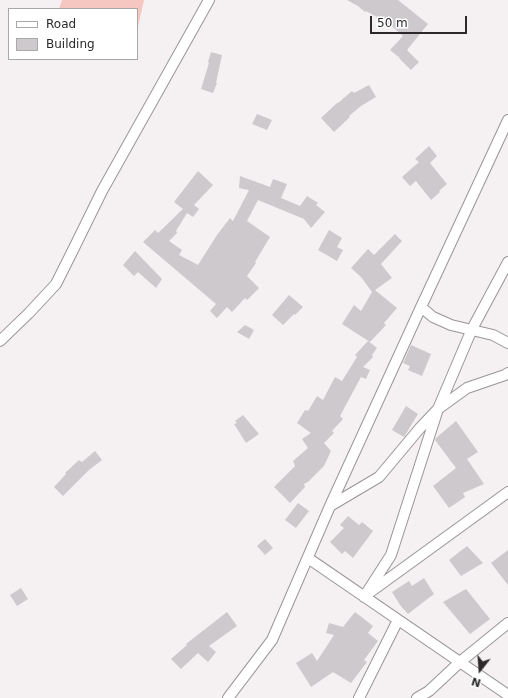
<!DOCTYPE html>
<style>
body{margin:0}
#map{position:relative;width:508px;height:698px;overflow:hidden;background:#f5f0f2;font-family:"DejaVu Sans",sans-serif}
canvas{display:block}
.legend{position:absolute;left:8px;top:8px;width:130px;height:52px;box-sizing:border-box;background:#fff;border:1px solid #aaa9aa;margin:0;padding:5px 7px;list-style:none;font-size:12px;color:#2b292a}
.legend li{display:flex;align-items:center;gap:8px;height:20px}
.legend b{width:20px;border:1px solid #aaa9aa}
.north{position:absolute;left:460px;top:650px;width:40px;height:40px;-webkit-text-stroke:3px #fff;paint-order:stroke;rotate:197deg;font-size:11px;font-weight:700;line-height:16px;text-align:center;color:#2b292a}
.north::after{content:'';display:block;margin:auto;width:14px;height:18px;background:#2b292a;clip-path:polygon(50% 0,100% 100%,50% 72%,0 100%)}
.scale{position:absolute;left:370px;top:16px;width:97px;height:18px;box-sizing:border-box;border:2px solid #2b292a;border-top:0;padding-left:5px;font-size:12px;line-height:14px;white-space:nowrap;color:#2b292a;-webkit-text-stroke:3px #fff;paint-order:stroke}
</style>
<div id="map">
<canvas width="508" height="698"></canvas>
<ul class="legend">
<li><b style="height:5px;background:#fff"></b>Road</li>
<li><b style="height:11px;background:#cdc9cd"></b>Building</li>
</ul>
<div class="north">N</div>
<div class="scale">50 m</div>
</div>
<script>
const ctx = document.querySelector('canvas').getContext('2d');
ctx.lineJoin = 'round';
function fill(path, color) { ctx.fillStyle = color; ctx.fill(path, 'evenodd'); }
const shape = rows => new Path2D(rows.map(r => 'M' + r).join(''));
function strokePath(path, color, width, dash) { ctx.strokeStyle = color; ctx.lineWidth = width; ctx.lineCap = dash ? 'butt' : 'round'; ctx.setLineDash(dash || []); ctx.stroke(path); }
const green = shape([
 [62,0,144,0,137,31,137,9,59,9]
]);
const building = shape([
 [347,0,398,0,428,24,407,50,419,62,411,70,399,58,400,58,390,50,403,36,389,24,366,11,365,12,358,6],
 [211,52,222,55,216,83,217,83,213,93,201,89,209,63,208,62],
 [369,85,376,97,361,106,349,116,350,117,334,132,321,118,337,103,338,103,352,91,354,93],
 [257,114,272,120,267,130,252,124],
 [429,146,437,156,430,163,447,184,439,191,440,192,431,200,416,181,410,186,402,177,419,162,415,159],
 [198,171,213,185,194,205,199,209,193,217,187,213,176,231,177,233,169,241,182,250,179,255,198,265,217,235,230,218,233,221,249,190,239,188,240,176,270,187,273,179,287,184,281,198,300,206,307,196,318,203,316,205,325,212,311,228,304,219,258,200,247,221,270,237,255,262,256,263,247,276,259,288,247,300,245,298,232,312,227,307,217,318,210,311,216,304,143,242,155,230,158,233,183,209,174,202],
 [329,230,342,238,337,247,343,250,337,261,318,250],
 [395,234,402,241,381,264,392,278,375,290,397,308,384,323,386,325,370,342,342,324,354,305,361,311,372,292,361,277,351,268,368,249,374,255],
 [135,251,162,279,156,288,138,272,134,276,123,265],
 [289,295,303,307,295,315,294,314,283,325,272,315],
 [245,325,254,330,249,339,237,332],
 [368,341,377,348,372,355,373,357,363,367,370,370,366,379,361,377,340,416,343,419,332,431,334,433,324,443,331,451,324,466,308,482,304,484,305,487,290,503,274,487,295,466,293,461,308,448,302,439,311,433,297,423,305,410,308,411,317,396,323,400,335,377,342,381,357,357,355,355],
 [411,345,431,354,422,376,408,370,410,366,403,363],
 [406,406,418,414,404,437,392,430],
 [243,415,259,434,246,443,234,424,237,423,235,421],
 [456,421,478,452,467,459,484,484,463,493,465,497,449,508,433,486,456,468,435,440,436,438],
 [95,451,102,460,89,470,63,496,54,487,66,474,65,473,79,460,82,462],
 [298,503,309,511,296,528,285,520],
 [348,516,359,525,362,522,373,531,353,558,345,551,342,554,330,542,344,528,340,525],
 [265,539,273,548,265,555,257,546],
 [467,546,483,563,461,576,449,560],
 [508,550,508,585,491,563],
 [424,578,434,594,408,614,400,605,392,592,409,581,412,586],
 [21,588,28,599,17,606,10,595],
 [466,589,490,619,470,634,443,602],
 [227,612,237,626,209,646,216,652,208,662,198,653,181,669,171,659,187,645,186,644],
 [355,612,373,626,368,633,378,641,364,660,367,662,351,683,333,672,311,687,296,663,312,653,317,661,334,635,326,633,329,623,343,627]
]);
const street = shape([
 [421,307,433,317,451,325,493,335,508,343],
 [0,341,29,313,56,284,74,248,102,191,209,0],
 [330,506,379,477,420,428,438,409,467,388,505,375,508,373],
 [308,558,508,695],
 [369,593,508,492],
 [364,597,391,555,438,409,472,329,508,262],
 [228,698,272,640,330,506,421,307,508,120],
 [359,698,398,620],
 [417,698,429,691,460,662,508,623]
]);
fill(green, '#f6c6c0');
fill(building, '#cdc9cd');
strokePath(street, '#9a9598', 12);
strokePath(street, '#fff', 10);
</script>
